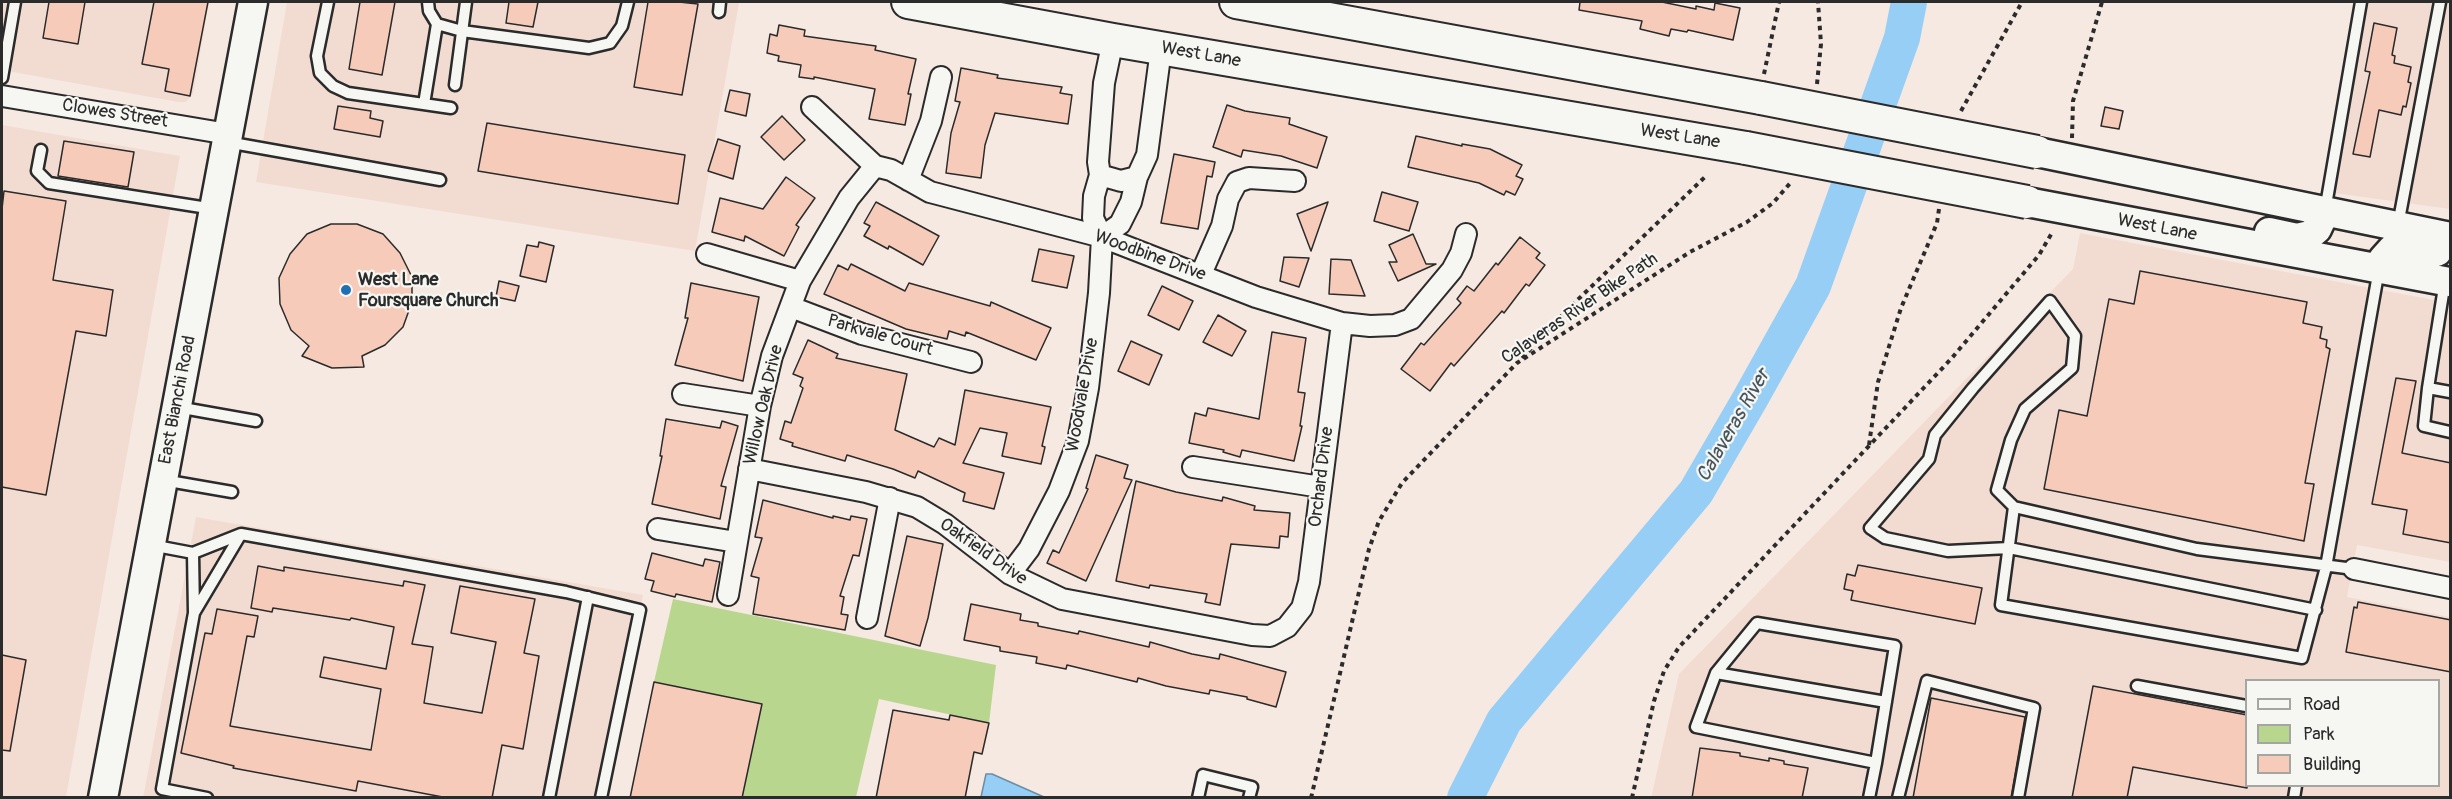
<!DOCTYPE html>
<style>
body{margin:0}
#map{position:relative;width:2452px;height:799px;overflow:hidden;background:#f6e9e1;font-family:Pangolin,sans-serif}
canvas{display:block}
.frame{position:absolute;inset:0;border:3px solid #2b2b2b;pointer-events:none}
.legend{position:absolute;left:2245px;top:679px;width:195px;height:108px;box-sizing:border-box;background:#f6f6f2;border:2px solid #a5a5a2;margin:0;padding:8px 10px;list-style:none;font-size:18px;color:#2b2b2b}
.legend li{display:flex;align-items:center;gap:12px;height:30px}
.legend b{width:30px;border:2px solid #a5a5a2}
</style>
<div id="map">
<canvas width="2452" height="799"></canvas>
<div class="frame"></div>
<ul class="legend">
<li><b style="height:8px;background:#f6f6f2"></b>Road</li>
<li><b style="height:16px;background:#b9d68f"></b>Park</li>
<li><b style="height:16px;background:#f7cbba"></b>Building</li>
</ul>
</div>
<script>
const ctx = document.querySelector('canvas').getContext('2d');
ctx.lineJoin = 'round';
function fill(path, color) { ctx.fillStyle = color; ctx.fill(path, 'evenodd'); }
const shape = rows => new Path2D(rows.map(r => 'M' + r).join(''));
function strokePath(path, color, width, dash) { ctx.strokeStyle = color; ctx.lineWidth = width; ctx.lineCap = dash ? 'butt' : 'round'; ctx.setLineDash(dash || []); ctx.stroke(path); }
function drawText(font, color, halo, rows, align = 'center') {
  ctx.font = font + ' Pangolin,sans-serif'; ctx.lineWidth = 4.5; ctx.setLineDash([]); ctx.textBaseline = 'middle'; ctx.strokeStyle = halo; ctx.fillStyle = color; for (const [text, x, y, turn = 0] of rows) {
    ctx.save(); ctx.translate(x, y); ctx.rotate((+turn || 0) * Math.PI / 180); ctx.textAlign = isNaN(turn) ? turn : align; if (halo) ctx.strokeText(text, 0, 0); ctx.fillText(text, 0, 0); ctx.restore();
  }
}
const built = shape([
 [2,2,209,2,193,94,186,102,178,102,2,70],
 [287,2,739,3,695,251,256,182],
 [2362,2,2450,2,2450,209,2334,193],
 [2,125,180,156,66,797,2,797],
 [2080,233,2450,303,2450,562,2357,545,2347,597,2450,617,2450,783,2448,797,1651,798,1679,674,2073,269],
 [2246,680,2438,680,2438,786,2246,786],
 [196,517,643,595,604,797,143,798]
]);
const green = shape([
 [673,599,996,665,989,723,879,699,856,797,742,797,762,704,654,682]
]);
const water = shape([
 [986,774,992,774,1044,797,981,797,986,774]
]);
const river = shape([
 [1465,798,1504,721,1696,492,1750,399,1813,286,1902,38,1909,2]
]);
const building = shape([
 [49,2,85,2,78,44,43,38,49,2],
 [154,2,208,2,190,96,165,91,169,69,142,64,154,2],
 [360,2,395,2,382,75,349,69,360,2],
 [509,2,538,2,533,27,506,23,509,2],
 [648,2,679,2,698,4,682,95,634,87,648,2],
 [1580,2,1662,2,1696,9,1696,6,1714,10,1715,3,1740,8,1733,40,1688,30,1687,32,1671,29,1669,36,1640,29,1642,21,1579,10,1580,2],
 [2374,23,2397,28,2392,55,2395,56,2394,63,2411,67,2408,82,2411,83,2406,107,2403,106,2401,115,2379,110,2370,157,2353,154,2370,72,2365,71,2374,23],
 [779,25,805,30,804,36,876,46,875,50,916,59,908,94,911,94,905,125,869,119,875,89,814,77,814,79,799,77,801,65,778,61,779,56,767,53,770,34,777,36,779,25],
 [961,68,998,75,997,78,1062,87,1060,93,1072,95,1068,124,995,113,985,145,981,178,946,173,951,133,960,102,955,101,961,68],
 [730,90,750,94,746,116,725,111,730,90],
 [1227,105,1245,111,1290,118,1289,124,1327,137,1317,168,1281,156,1243,150,1241,157,1213,147,1227,105],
 [338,106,371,111,370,118,383,121,380,137,334,129,338,106],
 [2105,107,2123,111,2119,129,2101,126,2105,107],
 [782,116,805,140,784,160,761,137,782,116],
 [487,123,685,155,678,204,478,171,487,123],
 [1416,136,1462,146,1462,144,1490,149,1522,165,1516,176,1523,179,1515,195,1506,191,1504,195,1479,183,1408,167,1416,136],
 [718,139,740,146,733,179,708,171,718,139],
 [64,141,134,152,128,187,58,176,64,141],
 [1174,154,1215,162,1212,177,1207,176,1198,229,1161,223,1174,154],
 [786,177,815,198,796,225,799,227,784,256,745,236,744,241,712,232,720,198,763,209,786,177],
 [4,191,66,201,53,280,113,290,106,336,76,331,46,495,2,487,2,209,4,191],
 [1382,192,1418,202,1409,231,1374,221,1382,192],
 [876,202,939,236,923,265,889,246,888,249,864,236,870,226,864,223,876,202],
 [1328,202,1311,251,1297,214,1328,202],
 [331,224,357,224,383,234,400,253,412,277,412,302,403,327,385,345,362,356,364,367,332,368,302,356,309,346,291,330,280,304,279,278,290,254,307,234,331,224],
 [1413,234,1426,264,1436,264,1398,281,1389,262,1397,262,1389,245,1413,234],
 [1520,237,1540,253,1536,258,1545,265,1529,286,1526,284,1504,313,1502,311,1454,366,1451,363,1430,391,1401,369,1421,343,1424,345,1461,303,1457,299,1467,286,1474,291,1496,263,1498,265,1520,237],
 [539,242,554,246,546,282,520,276,527,245,538,247,539,242],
 [1039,249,1074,256,1067,288,1032,281,1039,249],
 [1284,257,1309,258,1299,287,1280,281,1284,257],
 [1331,259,1351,260,1365,296,1329,294,1331,259],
 [851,264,905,291,909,283,990,306,991,302,1051,328,1036,360,966,332,965,336,949,331,947,339,906,329,824,294,838,265,848,270,851,264],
 [2140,271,2307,302,2303,323,2322,327,2320,338,2327,340,2326,347,2330,349,2305,483,2314,484,2304,541,2044,489,2059,410,2087,416,2109,299,2134,304,2140,271],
 [499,281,519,286,515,301,496,297,499,281],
 [691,283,759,297,743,381,675,365,688,318,685,318,691,283],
 [1162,286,1193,301,1179,330,1148,315,1162,286],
 [1218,315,1246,331,1232,356,1203,342,1218,315],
 [1272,332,1306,338,1298,392,1305,393,1300,426,1302,426,1294,461,1242,450,1240,457,1223,452,1224,450,1189,443,1195,413,1206,416,1208,408,1259,419,1272,332],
 [808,340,838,354,836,358,907,374,895,430,934,447,939,438,955,445,965,390,1051,407,1042,446,1045,447,1041,464,1002,456,1007,433,980,428,963,463,1004,473,994,509,963,501,965,493,918,471,915,478,893,469,847,455,845,461,792,446,793,443,780,439,785,421,791,423,803,388,800,386,803,378,793,374,808,340],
 [1131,341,1162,355,1149,385,1118,371,1131,341],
 [2396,378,2416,381,2402,453,2451,463,2451,543,2403,534,2407,510,2372,504,2396,378],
 [666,419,720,428,722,421,738,426,721,486,726,487,720,519,652,504,662,456,660,456,666,419],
 [1096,455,1128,465,1124,478,1132,480,1086,581,1047,563,1053,550,1059,553,1073,523,1088,489,1086,488,1096,455],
 [1136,481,1176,492,1222,501,1223,497,1255,506,1254,510,1290,513,1288,537,1280,536,1279,548,1231,544,1220,605,1205,602,1207,594,1150,585,1149,588,1116,581,1136,481],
 [763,500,833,518,833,516,850,520,851,516,867,519,859,556,853,555,840,596,844,597,841,614,848,615,845,630,753,614,759,578,751,576,762,538,755,537,763,500],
 [907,536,943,544,928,618,920,646,885,636,907,536],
 [652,553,703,566,705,559,720,562,712,602,676,594,675,597,651,591,654,581,645,579,652,553],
 [1858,565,1982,588,1975,624,1851,600,1853,591,1844,589,1847,574,1855,576,1858,565],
 [258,566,284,571,284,567,403,586,404,581,425,585,412,644,433,647,424,703,482,713,496,642,451,633,460,586,535,599,524,653,539,656,523,749,502,745,492,798,448,798,358,781,356,791,233,768,234,766,181,753,205,633,212,634,217,609,258,616,254,637,247,636,230,726,371,750,381,689,320,677,324,657,386,669,394,627,351,618,350,620,273,608,272,612,251,608,258,566],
 [2358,602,2451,620,2451,672,2346,652,2354,607,2357,608,2358,602],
 [971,604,1021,614,1020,620,1038,623,1038,626,1078,634,1079,631,1149,647,1150,642,1192,654,1219,659,1220,654,1286,672,1276,707,1247,699,1247,697,1210,690,1209,694,1166,686,1138,678,1137,682,1067,665,1066,669,1036,663,1037,657,1000,651,1000,647,964,640,971,604],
 [2,655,26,660,10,751,2,750,2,655],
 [654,682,762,704,742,798,630,798,654,682],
 [2093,686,2247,715,2247,788,2133,767,2127,798,2072,798,2093,686],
 [1931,698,2025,717,2011,798,1913,798,1931,698],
 [893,710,949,720,950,715,989,723,982,754,974,752,965,798,876,798,893,710],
 [1700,748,1740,753,1740,756,1769,761,1769,758,1784,761,1784,764,1808,768,1802,798,1692,798,1700,748]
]);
const path = shape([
 [1764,74,1779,2],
 [1817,84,1821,44,1818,2],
 [1961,111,2022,2],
 [2072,138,2073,101,2102,2],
 [1522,358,1565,312,1707,175],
 [1869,445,1878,382,1901,308,1937,223,1939,209],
 [1311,798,1369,549,1379,521,1402,483,1517,363,1690,252,1747,222,1773,203,1792,181],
 [1632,798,1654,701,1664,671,1679,647,1951,359,2039,255,2053,231]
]);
const lane = shape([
 [328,2,317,56,320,73,333,86,348,93,451,108],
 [428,2,429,11,437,24,462,31,589,48,610,43,622,26,628,2],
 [719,12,720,2],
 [2,78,15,2],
 [455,85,466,2],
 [424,104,437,24],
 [227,142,440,180],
 [41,150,37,171,49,183,214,209],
 [2325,211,2361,2],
 [2398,225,2440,2],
 [2445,281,2428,388,2424,426,2450,432],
 [2428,388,2450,392],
 [177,407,256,421],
 [163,480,232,492],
 [2014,507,2001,605,2302,658,2326,567,2379,269],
 [151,545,193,553,241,534,566,592,640,610,601,798],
 [193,553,194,613,162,789,207,798],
 [2316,610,2009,548,1948,551,1885,538,1870,528,1929,459,1935,435,1973,388,2050,301,2075,336,2072,368,2025,409,2011,440,1997,490,2014,507,2197,549,2354,569],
 [194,613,241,534],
 [1716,673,1886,702],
 [2137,686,2246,706],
 [549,798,588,597],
 [1198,798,1203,775,1252,787,1249,798],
 [1869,798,1876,763,1895,646,1757,623,1716,673,1696,727,1876,763],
 [1898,798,1927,681,2034,708,2018,798],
 [2294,798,2296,786]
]);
const street = shape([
 [1113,40,1104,83,1098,162,1100,175,1121,181,1137,177,1147,155,1161,49],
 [2,96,228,134],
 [812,107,875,166,891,170,930,192,1102,237,1256,297,1342,323,1370,326,1395,325,1411,319,1452,270,1461,253,1466,234],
 [908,180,931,121,941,77],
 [1102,237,1120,224,1131,202,1137,177],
 [707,254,800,281],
 [1201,274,1222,226,1228,199,1237,182,1249,178,1295,181],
 [791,307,862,334,971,362],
 [683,394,760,406],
 [1193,467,1321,487],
 [749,469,866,492,917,507,945,524,1010,574,1062,599,1252,635,1270,636,1287,627,1302,608,1309,582,1342,323],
 [658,529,736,542],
 [2354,569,2450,588],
 [1010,574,1029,549,1059,491,1078,441,1088,388,1099,293,1102,237,1093,218,1094,196,1100,175],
 [728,595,760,406,772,356,800,281,849,198,875,166],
 [867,618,890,498]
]);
const secondary = shape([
 [2037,152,2450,237],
 [2027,202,2450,282],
 [2269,232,2297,238,2310,235,2317,229,2325,212],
 [2379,269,2383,259,2392,249,2406,246,2437,252],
 [103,798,253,2]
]);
const primary = shape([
 [908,2,1113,40,1746,148],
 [1236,2,1761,98]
]);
const primaryBridge = shape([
 [1761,98,2037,152],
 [1746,148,2027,202]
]);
const markers = [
 [346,290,6,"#1f6fb2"]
];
const streetNames = [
 ["West Lane",1201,55,10],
 ["Clowes Street",115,114,9],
 ["West Lane",1680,137,9],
 ["West Lane",2157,228,11],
 ["Woodbine Drive",1150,256,20],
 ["Calaveras River Bike Path",1580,309,-34],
 ["Parkvale Court",880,336,16],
 ["Woodvale Drive",1083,395,-80],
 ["East Bianchi Road",178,400,-79],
 ["Willow Oak Drive",764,405,-77],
 ["Orchard Drive",1322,477,-83],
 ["Oakfield Drive",983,552,35]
];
const poiNames = [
 ["West Lane",358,280],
 ["Foursquare Church",358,301]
];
const waterNames = [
 ["Calaveras River",1734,426,-60]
];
fill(built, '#f2dcd2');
fill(green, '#b9d68f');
fill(water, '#97cef6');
strokePath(water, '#6c8da5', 1.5);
strokePath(river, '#97cef6', 36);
fill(building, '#f7cbba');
strokePath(building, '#2b2b2b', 1.5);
strokePath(lane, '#2b2b2b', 15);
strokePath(street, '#2b2b2b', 24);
strokePath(secondary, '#2b2b2b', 33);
strokePath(primary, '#2b2b2b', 36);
strokePath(path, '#2b2b2b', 4, [4.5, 4.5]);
strokePath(lane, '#f6f6f2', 10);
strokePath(street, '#f6f6f2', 20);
strokePath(secondary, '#f6f6f2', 28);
strokePath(primary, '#f6f6f2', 32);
strokePath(primaryBridge, '#2b2b2b', 36, []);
strokePath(primaryBridge, '#f6f6f2', 32);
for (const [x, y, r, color] of markers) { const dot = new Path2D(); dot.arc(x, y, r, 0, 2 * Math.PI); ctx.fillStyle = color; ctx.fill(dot); strokePath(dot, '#f6f6f2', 2); }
drawText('18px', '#2b2b2b', '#f6f6f2', streetNames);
drawText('bold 18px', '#2b2b2b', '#f6f6f2', poiNames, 'left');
drawText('italic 20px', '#46545e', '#f6f6f2', waterNames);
</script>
